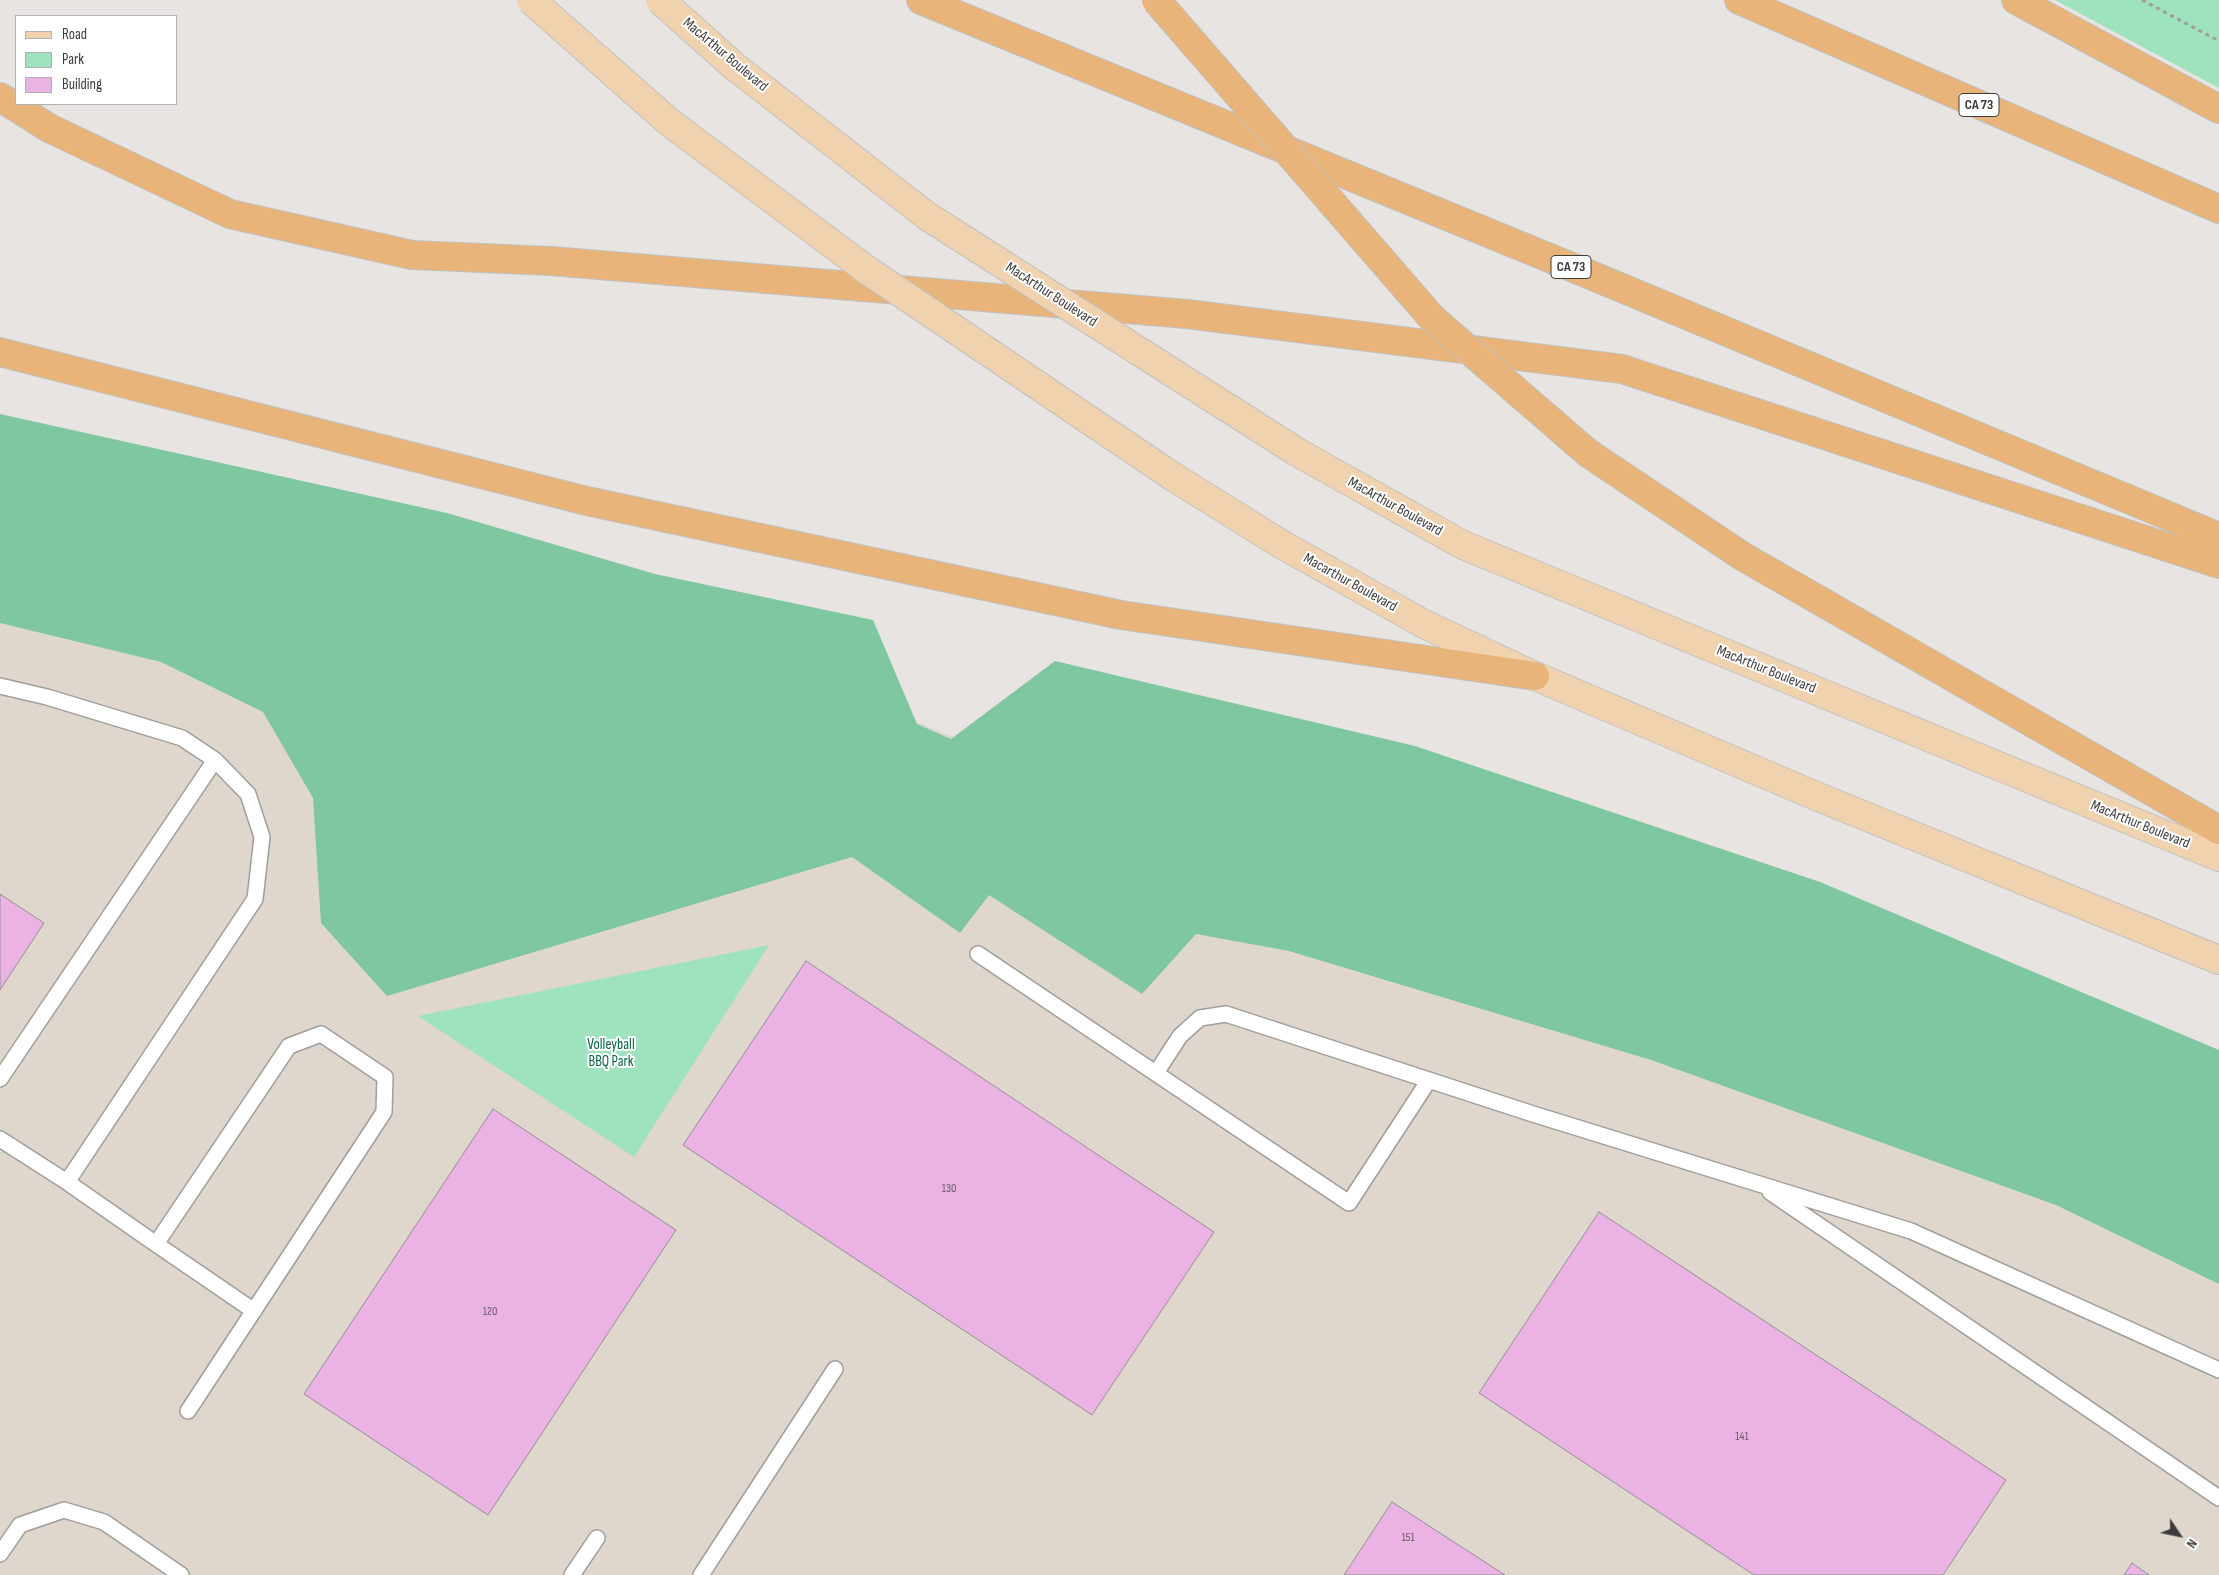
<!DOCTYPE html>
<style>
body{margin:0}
#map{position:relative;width:2219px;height:1575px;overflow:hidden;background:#e7e4e1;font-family:"Sofia Sans Condensed",sans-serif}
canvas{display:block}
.legend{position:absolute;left:15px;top:15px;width:162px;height:90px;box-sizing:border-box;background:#fff;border:1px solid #b1b1b1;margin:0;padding:6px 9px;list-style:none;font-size:15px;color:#3d3c3b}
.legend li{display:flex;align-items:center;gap:10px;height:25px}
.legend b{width:25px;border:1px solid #b1b1b1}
.north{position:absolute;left:2154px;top:1510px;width:50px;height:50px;-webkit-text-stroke:4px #fff;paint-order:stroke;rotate:124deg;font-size:14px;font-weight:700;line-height:20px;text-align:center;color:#3d3c3b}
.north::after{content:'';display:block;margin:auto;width:18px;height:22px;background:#3d3c3b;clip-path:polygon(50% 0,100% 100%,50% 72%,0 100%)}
</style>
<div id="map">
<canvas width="2219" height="1575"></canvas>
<ul class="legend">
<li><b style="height:6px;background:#f1d2af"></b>Road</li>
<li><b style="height:14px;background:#9ee2be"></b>Park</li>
<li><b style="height:14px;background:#eab3e4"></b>Building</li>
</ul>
<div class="north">N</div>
</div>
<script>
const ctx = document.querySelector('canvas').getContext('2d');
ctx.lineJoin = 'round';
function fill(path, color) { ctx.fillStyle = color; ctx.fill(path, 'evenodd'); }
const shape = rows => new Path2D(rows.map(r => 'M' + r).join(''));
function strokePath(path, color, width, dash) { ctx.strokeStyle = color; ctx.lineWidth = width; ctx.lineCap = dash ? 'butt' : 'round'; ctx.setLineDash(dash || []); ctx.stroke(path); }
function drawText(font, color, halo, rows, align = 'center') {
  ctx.font = font + ' "Sofia Sans Condensed",sans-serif'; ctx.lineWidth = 4; ctx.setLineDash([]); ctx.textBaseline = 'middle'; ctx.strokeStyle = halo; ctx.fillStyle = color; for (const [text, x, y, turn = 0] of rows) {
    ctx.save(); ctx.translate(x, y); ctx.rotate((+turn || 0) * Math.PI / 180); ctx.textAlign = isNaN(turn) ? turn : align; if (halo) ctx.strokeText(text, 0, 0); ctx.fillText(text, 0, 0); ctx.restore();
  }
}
const built = shape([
 [0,440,902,716,963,741,2219,1087,2219,1575,0,1575]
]);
const green = shape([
 [2055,0,2219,0,2219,88],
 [769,945,634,1157,418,1016]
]);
const forest = shape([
 [0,414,447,513,655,574,873,620,917,724,951,739,1055,661,1415,746,1820,882,2219,1050,2219,1284,2056,1205,1651,1060,1289,951,1196,934,1142,994,989,895,960,933,852,857,387,996,321,923,313,798,263,712,161,662,0,623]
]);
const building = shape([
 [0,894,44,923,0,990,0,894],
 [806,961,1214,1232,1092,1415,683,1145,806,961],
 [493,1109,676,1230,488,1515,304,1394,493,1109],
 [1599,1212,2006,1480,1943,1575,1754,1575,1479,1393,1599,1212],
 [1392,1502,1505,1575,1344,1575,1392,1502],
 [2132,1563,2149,1575,2124,1575,2132,1563]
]);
const path = shape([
 [2142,0,2219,41]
]);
const lane = shape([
 [0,686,47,697,182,738,215,760,248,794,262,837,255,899,67,1182],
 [978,954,1349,1203,1429,1080],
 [1156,1073,1180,1036,1200,1018,1226,1014,1533,1114,1911,1231,2219,1370],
 [0,1079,215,760],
 [0,1139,67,1182,156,1244],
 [1770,1192,2219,1498],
 [188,1411,384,1112,385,1077,321,1034,289,1046,156,1244,254,1311],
 [0,1554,20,1525,64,1510,104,1522,181,1575],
 [572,1575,597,1538],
 [701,1575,835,1369]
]);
const primary = shape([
 [1297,452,1463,545,2219,857],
 [1172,476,1281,544,1424,624,1535,676,1816,796,2219,960]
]);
const highway = shape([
 [921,0,1569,266,2219,537],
 [1739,0,2219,209],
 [2016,0,2219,109],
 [0,97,49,128,230,214,412,255,551,261,1187,314,1622,369,2219,564],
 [0,352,587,501,1121,615,1535,676],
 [1742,556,2219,830]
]);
const primaryBridge = shape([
 [531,0,669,122,867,270,1172,476],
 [660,0,734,66,927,216,1297,452]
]);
const highwayBridge = shape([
 [1156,0,1432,318,1588,453,1742,556]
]);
const numberNames = [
 ["130",949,1189],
 ["120",490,1312],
 ["141",1742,1437],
 ["151",1408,1538]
];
const shields = [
 [1979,105,40],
 [1571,267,40]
];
const shieldNames = [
 ["CA 73",1979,105],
 ["CA 73",1571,267]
];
const streetNames = [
 ["MacArthur Boulevard",725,55,40],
 ["MacArthur Boulevard",1051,295,33],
 ["MacArthur Boulevard",1395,507,29],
 ["Macarthur Boulevard",1350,583,29],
 ["MacArthur Boulevard",1766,670,22],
 ["MacArthur Boulevard",2140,825,22]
];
const parkNames = [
 ["Volleyball",611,1045],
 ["BBQ Park",611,1062]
];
fill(built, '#dfd7ce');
fill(green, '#9ee2be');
fill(forest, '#7fc7a1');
fill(building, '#eab3e4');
strokePath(building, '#939093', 1);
strokePath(lane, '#a09d9b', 18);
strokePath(primary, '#c1c1c0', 30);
strokePath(highway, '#c1c1c0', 30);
strokePath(path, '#a19f9d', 3, [4, 4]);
strokePath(lane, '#fff', 15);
strokePath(primary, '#f1d2af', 28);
strokePath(highway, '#e8b479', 28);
strokePath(primaryBridge, '#c1c1c0', 30, []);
strokePath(highwayBridge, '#c1c1c0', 30, []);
strokePath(primaryBridge, '#f1d2af', 28);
strokePath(highwayBridge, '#e8b479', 28);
drawText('12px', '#685a65', null, numberNames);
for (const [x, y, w] of shields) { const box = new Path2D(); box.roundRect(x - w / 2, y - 11.5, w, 23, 4); ctx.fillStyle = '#fff'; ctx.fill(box); strokePath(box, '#3d3c3b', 1); }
drawText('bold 14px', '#3d3c3b', null, shieldNames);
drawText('15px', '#3d3c3b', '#fff', streetNames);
drawText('15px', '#066341', '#fff', parkNames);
</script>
